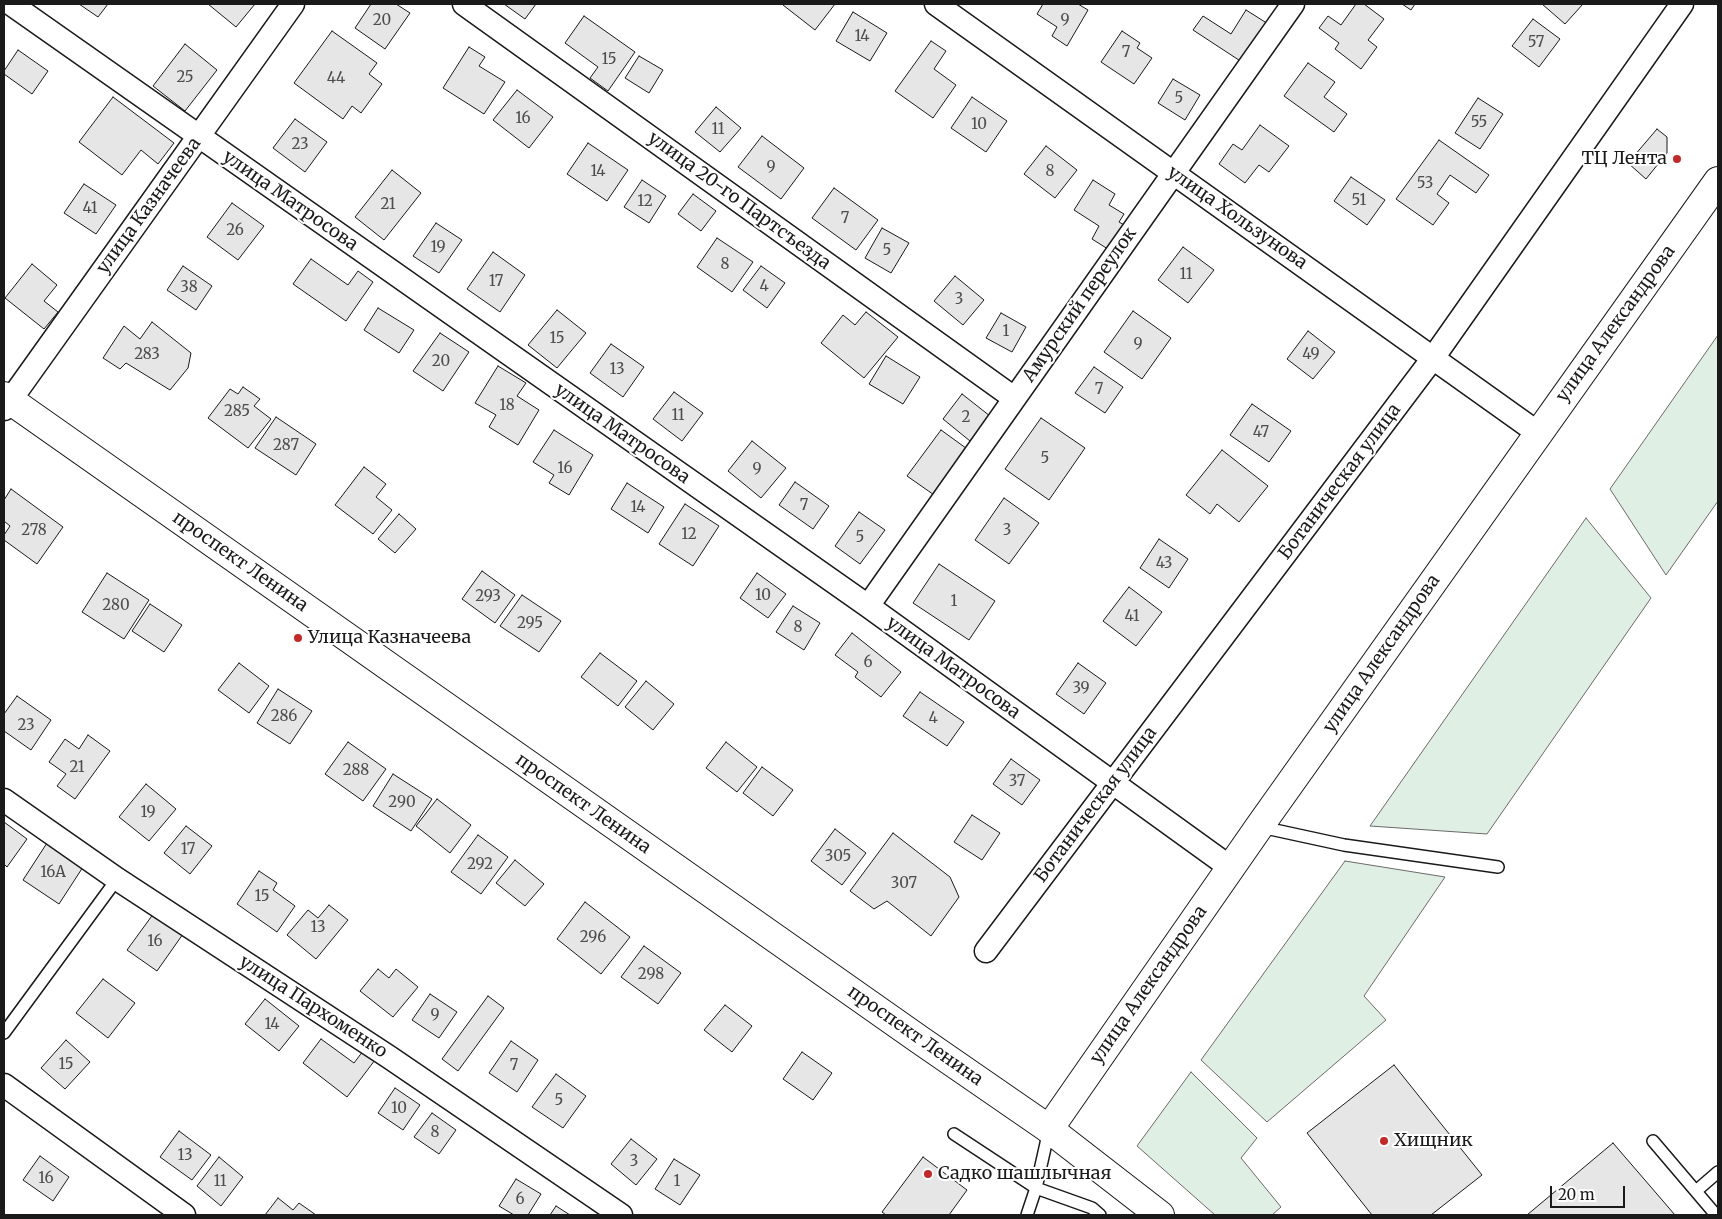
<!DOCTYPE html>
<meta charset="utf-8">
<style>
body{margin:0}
#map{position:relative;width:1722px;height:1219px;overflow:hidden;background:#fff;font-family:Merriweather,serif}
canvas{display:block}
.frame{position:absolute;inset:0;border:5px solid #1a1a1a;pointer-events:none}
.scale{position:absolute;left:1550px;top:1186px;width:75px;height:22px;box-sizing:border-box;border:2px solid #1a1a1a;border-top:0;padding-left:6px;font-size:15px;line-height:18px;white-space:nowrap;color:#1a1a1a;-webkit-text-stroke:4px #fff;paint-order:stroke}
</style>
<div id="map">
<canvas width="1722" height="1219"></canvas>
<div class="frame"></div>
<div class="scale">20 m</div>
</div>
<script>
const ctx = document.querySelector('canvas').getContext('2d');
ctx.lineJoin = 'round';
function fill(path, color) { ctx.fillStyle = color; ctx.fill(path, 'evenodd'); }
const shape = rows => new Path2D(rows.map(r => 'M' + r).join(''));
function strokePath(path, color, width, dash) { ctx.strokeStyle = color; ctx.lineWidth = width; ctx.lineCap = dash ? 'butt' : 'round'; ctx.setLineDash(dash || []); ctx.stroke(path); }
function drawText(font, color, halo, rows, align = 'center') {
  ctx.font = font + ' Merriweather,serif'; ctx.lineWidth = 4; ctx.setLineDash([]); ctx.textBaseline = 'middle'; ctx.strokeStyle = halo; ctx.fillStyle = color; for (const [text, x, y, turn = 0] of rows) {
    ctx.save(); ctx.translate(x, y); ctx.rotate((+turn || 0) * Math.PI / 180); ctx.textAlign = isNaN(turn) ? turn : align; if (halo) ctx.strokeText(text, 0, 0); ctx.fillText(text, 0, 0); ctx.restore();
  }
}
const green = shape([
 [1718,335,1718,501,1666,575,1610,489,1718,335],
 [1586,518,1651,598,1487,834,1370,826,1586,518],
 [1345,861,1445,877,1364,996,1386,1020,1267,1122,1201,1060,1345,861],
 [1191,1072,1257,1138,1241,1158,1281,1207,1272,1215,1215,1215,1137,1146,1191,1072]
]);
const building = shape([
 [79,4,108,4,98,17,79,4],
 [208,4,255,4,236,27,208,4],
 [371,4,396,4,410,13,385,49,355,28,371,4],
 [504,4,536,4,525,19,504,4],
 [784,4,835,4,815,30,783,5,784,4],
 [1043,4,1078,4,1088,10,1067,46,1052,36,1057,27,1037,14,1043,4],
 [1356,4,1364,4,1384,19,1368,40,1377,47,1361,69,1335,49,1339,43,1319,28,1328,16,1341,25,1356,4],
 [1402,4,1415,4,1411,10,1402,4],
 [1542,4,1583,4,1565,24,1542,4],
 [1246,10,1273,27,1248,66,1193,30,1203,16,1231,34,1246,10],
 [853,12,887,33,870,61,836,41,853,12],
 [584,16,635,52,608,91,590,78,598,67,565,43,584,16],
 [1533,19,1560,39,1539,67,1512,46,1533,19],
 [332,31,377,63,369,74,382,84,361,113,352,106,343,119,294,83,332,31],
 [1122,31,1140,43,1137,48,1152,58,1134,84,1101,62,1122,31],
 [931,41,946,51,934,69,956,85,933,118,895,91,931,41],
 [185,44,217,70,185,111,153,86,185,44],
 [469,47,485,57,479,66,505,82,484,114,443,88,469,47],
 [18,50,48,71,32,94,4,74,4,71,18,50],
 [639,56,663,70,649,93,625,78,639,56],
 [1308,63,1335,82,1324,97,1347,114,1334,132,1284,96,1308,63],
 [1173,79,1200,95,1185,120,1158,103,1173,79],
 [517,90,553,117,529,148,493,120,517,90],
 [113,97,174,143,158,164,141,150,122,175,79,142,113,97],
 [972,97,1007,121,986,152,951,128,972,97],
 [1478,98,1503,114,1480,149,1455,133,1478,98],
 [716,107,741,128,720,152,695,132,716,107],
 [295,119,327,142,305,172,273,148,295,119],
 [1260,125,1289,146,1269,172,1259,165,1245,183,1219,164,1233,144,1242,150,1260,125],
 [1657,129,1667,137,1667,153,1646,179,1628,163,1657,129],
 [762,136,804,168,781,199,738,167,762,136],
 [1439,140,1489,175,1476,193,1450,175,1437,194,1449,203,1433,225,1396,199,1439,140],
 [588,143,628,170,607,201,567,174,588,143],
 [1046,146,1077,170,1055,198,1024,174,1046,146],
 [392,170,421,193,384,240,355,217,392,170],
 [1351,177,1385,200,1367,225,1334,201,1351,177],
 [642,180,666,196,649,223,624,207,642,180],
 [1093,180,1115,194,1109,205,1124,214,1119,222,1126,226,1111,251,1092,239,1099,226,1074,210,1093,180],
 [84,184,116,205,96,234,64,213,84,184],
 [834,188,878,220,856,250,812,218,834,188],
 [693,194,716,211,701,231,678,214,693,194],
 [232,203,264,226,238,260,207,237,232,203],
 [436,223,462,240,439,273,413,256,436,223],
 [882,228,909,243,891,273,865,258,882,228],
 [717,238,753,262,732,292,697,267,717,238],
 [1183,247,1214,270,1188,303,1158,280,1183,247],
 [493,252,525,275,500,312,467,289,493,252],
 [311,259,348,285,358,271,373,282,346,321,293,284,311,259],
 [32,264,57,285,44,301,58,312,44,329,5,298,32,264],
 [183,266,212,286,196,310,167,290,183,266],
 [761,266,785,283,767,308,743,290,761,266],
 [955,276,984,300,963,325,934,301,955,276],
 [378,308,414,330,399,353,364,330,378,308],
 [557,310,586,333,557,368,528,345,557,310],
 [1133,311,1171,338,1142,379,1104,352,1133,311],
 [866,312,898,337,864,378,821,343,843,315,855,325,866,312],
 [1001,313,1026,327,1012,352,986,338,1001,313],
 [152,322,191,353,188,368,170,390,126,363,120,369,103,358,124,326,140,339,152,322],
 [1308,331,1335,352,1313,379,1287,359,1308,331],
 [440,333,469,352,443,391,413,371,440,333],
 [611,344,644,367,623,397,590,373,611,344],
 [886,356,920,377,903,404,869,384,886,356],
 [498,366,526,383,517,396,539,410,518,445,489,427,496,415,475,403,498,366],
 [1094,367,1123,387,1105,413,1075,393,1094,367],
 [243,387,260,399,254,406,271,419,248,448,208,418,230,389,238,394,243,387],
 [674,392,703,413,682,441,653,419,674,392],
 [962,394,990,416,970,441,943,419,962,394],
 [1252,404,1291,431,1269,462,1230,435,1252,404],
 [276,417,316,444,296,475,255,448,276,417],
 [1041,418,1085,448,1049,500,1005,469,1041,418],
 [554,430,593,455,569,495,549,483,554,475,533,462,554,430],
 [941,430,970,451,937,497,907,476,941,430],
 [752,441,786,468,761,498,728,471,752,441],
 [1222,450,1268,486,1239,522,1217,504,1210,514,1186,495,1222,450],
 [364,467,386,484,376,497,392,510,373,534,335,505,364,467],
 [795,482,829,506,813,529,779,505,795,482],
 [627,483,664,507,648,533,611,509,627,483],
 [11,489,63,527,37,564,4,540,4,535,10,526,4,521,4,500,11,489],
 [1004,498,1039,523,1009,564,975,540,1004,498],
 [685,504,719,526,693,566,659,544,685,504],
 [859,512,885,530,860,564,835,546,859,512],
 [399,514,416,529,395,553,378,539,399,514],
 [1159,539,1188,559,1169,588,1140,568,1159,539],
 [939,564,995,601,969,640,913,603,939,564],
 [482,571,515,595,495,623,462,599,482,571],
 [107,573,149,600,124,639,82,612,107,573],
 [757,573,786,594,768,618,740,598,757,573],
 [1129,587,1162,612,1136,646,1103,621,1129,587],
 [522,595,561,621,539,652,500,626,522,595],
 [150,604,182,625,164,652,132,631,150,604],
 [793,606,820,623,804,650,776,632,793,606],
 [852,633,901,672,881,697,855,677,858,672,835,655,852,633],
 [600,653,637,681,618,706,581,677,600,653],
 [239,663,269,686,249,713,218,690,239,663],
 [1078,663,1106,683,1084,714,1056,694,1078,663],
 [646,681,674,704,653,730,625,707,646,681],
 [278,689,312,711,290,744,257,723,278,689],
 [920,692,964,722,947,746,903,716,920,692],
 [17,696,51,720,31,750,4,731,4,714,17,696],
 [88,735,110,751,75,799,57,786,66,774,49,762,65,739,79,749,88,735],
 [348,742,386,769,363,801,325,774,348,742],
 [726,742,757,767,737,792,706,768,726,742],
 [1011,759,1040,780,1022,805,993,784,1011,759],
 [762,767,793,790,773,816,743,793,762,767],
 [393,774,432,799,411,831,373,806,393,774],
 [146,784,176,809,149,841,119,817,146,784],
 [437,799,471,825,450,853,416,826,437,799],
 [972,815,1000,833,982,860,954,842,972,815],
 [4,822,27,839,7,867,4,864,4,822],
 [186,826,212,846,190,874,164,853,186,826],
 [835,829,866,853,842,885,811,861,835,829],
 [893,833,950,877,959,897,931,936,887,901,874,909,850,891,893,833],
 [478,835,508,857,481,894,451,872,478,835],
 [47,843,83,867,59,904,23,880,47,843],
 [515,860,544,884,525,906,496,883,515,860],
 [259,871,277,883,273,890,295,906,277,932,237,904,259,871],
 [585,902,630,937,601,974,557,939,585,902],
 [329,905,348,920,316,959,287,935,308,910,318,918,329,905],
 [154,913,183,934,157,971,127,950,154,913],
 [644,946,681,973,658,1004,621,977,644,946],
 [378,969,389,978,396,969,418,987,393,1017,360,991,378,969],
 [103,979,135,1003,108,1038,76,1013,103,979],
 [430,994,457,1012,439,1038,412,1020,430,994],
 [488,996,504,1008,458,1071,442,1059,488,996],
 [265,999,299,1026,279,1051,245,1024,265,999],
 [725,1005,752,1026,732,1052,704,1030,725,1005],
 [321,1039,354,1063,366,1047,378,1056,347,1097,303,1063,321,1039],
 [66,1040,90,1062,65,1089,41,1068,66,1040],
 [511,1041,538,1060,517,1092,489,1073,511,1041],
 [802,1052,832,1073,813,1100,783,1079,802,1052],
 [1394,1065,1482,1175,1431,1215,1372,1215,1307,1133,1394,1065],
 [556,1074,586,1096,563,1128,532,1107,556,1074],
 [395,1088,420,1105,403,1130,378,1113,395,1088],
 [432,1113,456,1130,439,1154,414,1137,432,1113],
 [179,1131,211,1155,192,1180,160,1157,179,1131],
 [631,1139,657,1159,636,1185,611,1164,631,1139],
 [1613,1143,1675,1215,1527,1215,1613,1143],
 [40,1156,69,1177,53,1201,23,1180,40,1156],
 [219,1157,243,1177,221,1206,197,1186,219,1157],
 [923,1157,967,1190,949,1215,886,1215,882,1212,923,1157],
 [674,1159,700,1175,680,1205,655,1189,674,1159],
 [516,1179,541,1194,528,1215,514,1215,499,1206,516,1179],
 [278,1198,293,1210,299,1203,316,1215,265,1215,278,1198],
 [556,1206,570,1215,550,1215,556,1206]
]);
const lane = shape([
 [1261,827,1344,845,1498,867],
 [4,1033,117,879],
 [954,1134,1036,1188,1092,1208,1100,1215],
 [1653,1141,1716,1215],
 [1696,1191,1718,1172],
 [1027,1215,1036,1188,1049,1130]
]);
const street = shape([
 [11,4,868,606,1231,868],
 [464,4,1014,398],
 [936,4,1538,433],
 [4,409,293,4],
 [868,606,1293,4],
 [4,800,117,879,389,1057,621,1215],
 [986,951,1433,358,1682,4],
 [4,1085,184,1215]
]);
const secondary = shape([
 [1049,1129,1259,827,1718,181]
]);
const primary = shape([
 [4,396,920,1040,1049,1129,1160,1215]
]);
const markers = [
 [1677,159,5,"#c62828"],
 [298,638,5,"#c62828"],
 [1384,1141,5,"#c62828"],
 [928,1174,5,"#c62828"]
];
const numberNames = [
 ["20",382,21],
 ["9",1065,21],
 ["14",862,37],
 ["57",1536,43],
 ["7",1126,53],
 ["15",609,60],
 ["25",185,78],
 ["44",336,79],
 ["5",1179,99],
 ["16",523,119],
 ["55",1479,123],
 ["10",979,125],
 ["11",718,130],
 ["23",300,145],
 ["9",771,168],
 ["14",598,172],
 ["8",1050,172],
 ["53",1425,184],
 ["51",1359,201],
 ["12",645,202],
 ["21",388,205],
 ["41",90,209],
 ["7",845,219],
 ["26",235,231],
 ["19",438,248],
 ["5",887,251],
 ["8",725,265],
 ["11",1186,275],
 ["17",496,282],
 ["4",764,287],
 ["38",189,288],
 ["3",959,300],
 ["1",1006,332],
 ["15",557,339],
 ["9",1138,345],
 ["283",147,355],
 ["49",1311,355],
 ["20",441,362],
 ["13",617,370],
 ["7",1099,390],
 ["18",507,406],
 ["285",237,412],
 ["11",678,416],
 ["2",966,418],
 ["47",1261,433],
 ["287",286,446],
 ["5",1045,459],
 ["16",565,469],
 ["9",757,470],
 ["7",804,506],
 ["14",638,508],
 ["278",34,531],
 ["3",1007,531],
 ["12",689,535],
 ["5",860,538],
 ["43",1164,564],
 ["10",763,596],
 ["293",488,597],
 ["1",954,602],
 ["280",116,606],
 ["41",1132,617],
 ["295",530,624],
 ["8",798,628],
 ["6",868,663],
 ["39",1081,689],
 ["286",284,717],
 ["4",933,719],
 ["23",26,726],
 ["21",77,768],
 ["288",356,771],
 ["37",1017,782],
 ["290",402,803],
 ["19",148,813],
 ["17",188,850],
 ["305",838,857],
 ["292",480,865],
 ["16А",53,873],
 ["307",904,884],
 ["15",262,897],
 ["13",318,928],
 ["296",593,938],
 ["16",155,942],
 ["298",651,975],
 ["9",435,1016],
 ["14",272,1025],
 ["15",66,1065],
 ["7",514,1066],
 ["5",559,1101],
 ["10",399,1109],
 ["8",435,1133],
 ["13",185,1156],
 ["3",634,1162],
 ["16",46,1179],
 ["11",220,1182],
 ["1",677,1182],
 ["6",520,1200]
];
const poiNames = [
 ["ТЦ Лента",1667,159,"right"],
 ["Улица Казначеева",308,638],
 ["Хищник",1394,1141],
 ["Садко шашлычная",938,1174]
];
const streetNames = [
 ["улица Матросова",290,201,35],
 ["улица 20-го Партсъезда",739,201,36],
 ["улица Казначеева",149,206,-54],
 ["улица Хользунова",1237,218,35],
 ["Амурский переулок",1080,305,-55],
 ["улица Александрова",1616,324,-54],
 ["улица Матросова",622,434,35],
 ["Ботаническая улица",1340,482,-53],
 ["проспект Ленина",240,562,35],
 ["улица Александрова",1382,654,-55],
 ["улица Матросова",953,668,36],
 ["проспект Ленина",583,804,35],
 ["Ботаническая улица",1096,805,-53],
 ["улица Александрова",1149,985,-55],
 ["улица Пархоменко",313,1007,33],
 ["проспект Ленина",915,1036,35]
];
fill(green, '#e0efe3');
strokePath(green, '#6a6a6a', 1);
fill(building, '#e6e6e6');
strokePath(building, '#1a1a1a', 1);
strokePath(lane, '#1a1a1a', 14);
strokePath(street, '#1a1a1a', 25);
strokePath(secondary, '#1a1a1a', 30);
strokePath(primary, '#1a1a1a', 30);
strokePath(lane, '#fff', 11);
strokePath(street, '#fff', 22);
strokePath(secondary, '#fff', 28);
strokePath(primary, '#fff', 28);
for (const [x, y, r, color] of markers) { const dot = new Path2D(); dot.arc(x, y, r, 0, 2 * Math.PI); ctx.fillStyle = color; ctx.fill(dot); strokePath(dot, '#fff', 2); }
drawText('15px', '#4d4d4d', null, numberNames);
drawText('18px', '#1a1a1a', '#fff', poiNames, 'left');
drawText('18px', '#1a1a1a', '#fff', streetNames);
</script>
